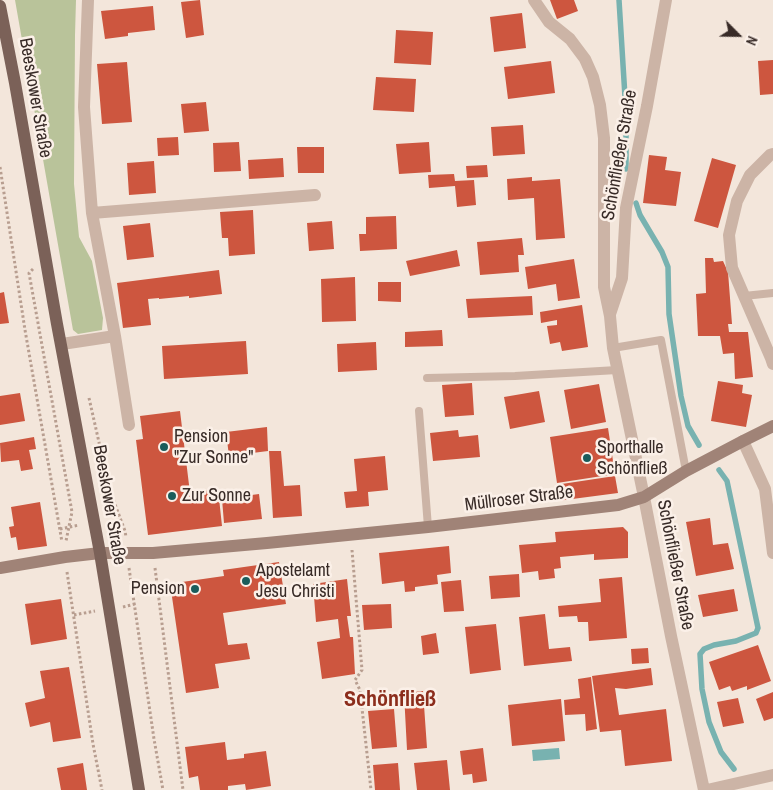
<!DOCTYPE html>
<meta charset="utf-8">
<style>
body{margin:0}
#map{position:relative;width:773px;height:790px;overflow:hidden;background:#f3e6db;font-family:"Archivo Narrow",sans-serif}
canvas{display:block}
.north{position:absolute;left:713px;top:10px;width:50px;height:50px;-webkit-text-stroke:4px #fbf0e8;paint-order:stroke;rotate:113deg;font-size:14px;font-weight:700;line-height:20px;text-align:center;color:#382b27}
.north::after{content:'';display:block;margin:auto;width:18px;height:22px;background:#382b27;clip-path:polygon(50% 0,100% 100%,50% 72%,0 100%)}
</style>
<div id="map">
<canvas width="773" height="790"></canvas>
<div class="north">N</div>
</div>
<script>
const ctx = document.querySelector('canvas').getContext('2d');
ctx.lineJoin = 'round';
function fill(path, color) { ctx.fillStyle = color; ctx.fill(path, 'evenodd'); }
const shape = rows => new Path2D(rows.map(r => 'M' + r).join(''));
function strokePath(path, color, width, dash) { ctx.strokeStyle = color; ctx.lineWidth = width; ctx.lineCap = dash ? 'butt' : 'round'; ctx.setLineDash(dash || []); ctx.stroke(path); }
function drawText(font, color, halo, rows, align = 'center') {
  ctx.font = font + ' "Archivo Narrow",sans-serif'; ctx.lineWidth = 5; ctx.setLineDash([]); ctx.textBaseline = 'middle'; ctx.strokeStyle = halo; ctx.fillStyle = color; for (const [text, x, y, turn = 0] of rows) {
    ctx.save(); ctx.translate(x, y); ctx.rotate((+turn || 0) * Math.PI / 180); ctx.textAlign = isNaN(turn) ? turn : align; if (halo) ctx.strokeText(text, 0, 0); ctx.fillText(text, 0, 0); ctx.restore();
  }
}
const green = shape([
 [15,0,76,0,75,35,74,184,79,237,92,261,103,318,102,330,78,334,73,330]
]);
const water = shape([
 [559,748,560,759,533,761,532,750]
]);
const stream = shape([
 [619,0,626,113,626,169],
 [636,203,640,215,662,252,668,267,669,314,681,396,688,426,699,445],
 [719,470,727,481,758,628,756,633,736,641,714,645,704,649,700,654,702,689,709,722,721,752,734,769]
]);
const building = shape([
 [200,0,204,35,186,38,181,2],
 [550,0,574,0,578,11,557,19],
 [153,6,155,30,128,33,128,36,105,39,101,11],
 [522,13,526,48,494,52,490,17],
 [396,30,433,32,431,65,394,63],
 [773,60,773,94,760,95,758,61],
 [551,61,555,93,508,99,504,67],
 [127,62,132,122,102,124,97,64],
 [376,77,416,79,414,112,373,110],
 [206,102,209,131,184,133,181,104],
 [523,125,525,154,493,156,491,127],
 [178,137,179,155,158,156,157,138],
 [239,142,241,171,214,172,213,143],
 [429,142,431,172,399,174,396,144],
 [297,147,324,147,324,173,298,173],
 [649,155,667,157,665,170,681,172,676,206,643,203],
 [283,158,284,177,249,179,248,160],
 [712,158,736,165,718,228,694,221],
 [154,161,156,193,129,195,127,163],
 [487,165,488,177,467,178,466,166],
 [454,174,455,181,474,180,476,205,457,207,455,186,429,188,428,175],
 [532,177,532,181,560,179,565,238,536,240,534,198,508,200,507,179],
 [253,210,255,254,229,256,228,238,222,238,220,212],
 [396,216,397,249,360,251,359,234,366,234,366,217],
 [332,221,334,249,309,251,307,223],
 [150,223,154,257,127,260,123,226],
 [522,238,524,255,518,255,519,272,480,275,477,242],
 [457,250,460,266,410,276,406,261],
 [705,258,713,258,714,262,723,261,728,272,732,324,728,324,729,332,748,332,753,377,735,379,734,353,723,354,720,336,698,336,696,294,706,293],
 [574,259,580,298,558,301,556,284,528,289,525,267],
 [219,270,222,294,189,298,189,296,159,299,159,298,148,299,151,325,123,328,117,283],
 [355,277,356,321,322,322,321,279],
 [378,282,401,282,401,302,378,301],
 [4,292,9,323,0,324,0,293],
 [532,296,533,315,468,318,466,299],
 [582,305,588,347,562,351,560,342,550,344,547,326,557,325,557,320,541,323,540,312],
 [442,330,443,346,405,347,405,332],
 [246,341,248,374,164,379,162,346],
 [376,342,377,370,338,372,337,344],
 [718,381,743,385,742,393,752,395,746,427,711,421],
 [472,383,474,415,445,417,442,385],
 [599,384,606,422,571,429,564,390],
 [539,391,545,422,510,429,504,397],
 [20,393,25,421,0,425,0,396],
 [180,411,190,493,218,489,222,526,148,535,136,440,143,439,140,416],
 [267,427,268,451,229,456,226,432],
 [608,428,615,474,557,483,550,437],
 [458,430,459,437,478,435,480,457,433,461,430,433],
 [34,437,36,449,29,450,33,469,21,471,19,460,1,462,0,443],
 [269,451,281,451,284,486,300,485,302,516,273,518],
 [385,456,388,490,368,492,369,506,346,508,344,492,357,491,354,459],
 [615,476,618,493,557,501,555,485],
 [259,494,262,519,224,523,222,499],
 [40,502,47,546,18,550,16,537,11,538,9,527,14,526,11,507],
 [710,518,713,545,728,543,734,569,696,576,686,522],
 [623,527,628,532,628,558,594,560,594,554,560,557,561,568,554,569,555,578,539,580,538,571,522,573,519,545,556,542,555,532],
 [449,546,451,573,437,575,438,584,415,587,415,591,405,592,404,581,382,584,379,553],
 [279,562,286,604,223,613,228,645,247,643,250,659,215,664,219,688,186,693,171,590,175,583,224,576,223,570],
 [519,574,520,597,491,599,489,576],
 [622,577,627,638,589,641,588,622,578,622,577,616,559,617,558,606,601,602,599,579],
 [347,579,351,616,347,616,350,637,353,637,355,674,322,679,317,642,340,638,338,619,316,622,313,584],
 [461,580,464,611,444,612,441,582],
 [734,589,738,611,703,617,698,595],
 [61,599,67,639,31,645,25,604],
 [391,604,392,628,364,630,362,605],
 [545,614,549,649,570,647,572,661,524,666,519,617],
 [496,624,501,670,470,674,465,627],
 [436,633,439,653,423,655,421,636],
 [758,645,771,681,747,690,747,686,732,691,730,686,719,690,709,662],
 [648,648,649,663,632,664,631,649],
 [69,667,81,738,53,742,50,722,30,727,25,703,45,698,40,671],
 [651,668,653,685,626,689,615,688,619,715,666,709,672,761,625,766,621,730,600,732,592,676],
 [591,677,597,729,586,731,585,714,565,715,564,700,580,698,578,679],
 [423,691,427,748,407,750,404,693],
 [773,692,773,718,764,721,756,699],
 [738,698,744,723,723,727,717,702],
 [561,699,565,741,512,746,508,705],
 [394,709,397,747,372,749,368,711],
 [225,742,227,760,244,758,244,754,266,751,271,786,246,790,245,784,228,786,228,790,200,790,198,776,189,778,185,747],
 [483,748,487,781,473,783,472,774,463,775,460,751],
 [447,760,450,790,417,790,414,763],
 [83,763,87,790,61,790,57,768],
 [398,763,400,790,375,790,373,765]
]);
const path = shape([
 [0,167,25,330,62,542],
 [33,269,29,273,72,512,66,541],
 [89,398,110,491,125,531,126,537],
 [60,529,79,525],
 [352,550,362,670,355,680,360,690,371,790],
 [129,568,154,739,163,790],
 [155,568,183,790],
 [67,572,93,744,102,790],
 [123,607,135,604],
 [74,615,95,611]
]);
const service = shape([
 [744,296,773,293],
 [613,348,661,340,686,471],
 [427,378,515,376,617,370],
 [419,411,428,527]
]);
const minor = shape([
 [88,0,84,107,92,213,115,336,129,425],
 [534,0,549,22,570,39,585,59,593,77,600,105,604,138,604,287,610,316,613,348,644,497,671,636,704,790],
 [773,154,770,155,750,175,737,201,729,235,732,268,771,358,773,364],
 [92,213,315,195],
 [610,314,622,278,626,208,647,106,666,0],
 [62,344,115,336],
 [743,441,765,489,773,553],
 [707,790,773,775]
]);
const secondary = shape([
 [0,568,65,557,100,553,153,553,267,543,428,527,618,505,644,497,686,471,743,441,773,426]
]);
const primary = shape([
 [0,6,15,83,57,324,100,553,139,790]
]);
const markers = [
 [164,447,5,"#1a5c5b"],
 [587,458,5,"#1a5c5b"],
 [172,496,5,"#1a5c5b"],
 [246,581,5,"#1a5c5b"],
 [195,589,5,"#1a5c5b"]
];
const streetNames = [
 ["Beeskower Straße",35,98,80],
 ["Schönfließer Straße",620,155,-80],
 ["Müllroser Straße",519,499,-7],
 ["Beeskower Straße",109,505,80],
 ["Schönfließer Straße",675,565,79]
];
const poiNames = [
 ["Pension",174,437],
 ["\"Zur Sonne\"",174,458],
 ["Sporthalle",597,448],
 ["Schönfließ",597,469],
 ["Zur Sonne",182,496],
 ["Apostelamt",256,571],
 ["Jesu Christi",256,592],
 ["Pension",185,589,"right"]
];
const districtNames = [
 ["Schönfließ",390,700]
];
fill(green, '#b9c39a');
fill(water, '#78b2b0');
strokePath(stream, '#78b2b0', 5.5);
fill(building, '#cd563f');
strokePath(path, '#b89e90', 3, [2.5, 2.5]);
strokePath(service, '#ccb4a6', 8);
strokePath(minor, '#ccb4a6', 12);
strokePath(secondary, '#a08377', 12);
strokePath(primary, '#7b6158', 12);
for (const [x, y, r, color] of markers) { const dot = new Path2D(); dot.arc(x, y, r, 0, 2 * Math.PI); ctx.fillStyle = color; ctx.fill(dot); strokePath(dot, '#fbf0e8', 2); }
drawText('18px', '#382b27', '#fbf0e8', streetNames);
drawText('18px', '#382b27', '#fbf0e8', poiNames, 'left');
drawText('bold 22px', '#8c2d1c', '#fbf0e8', districtNames);
</script>
